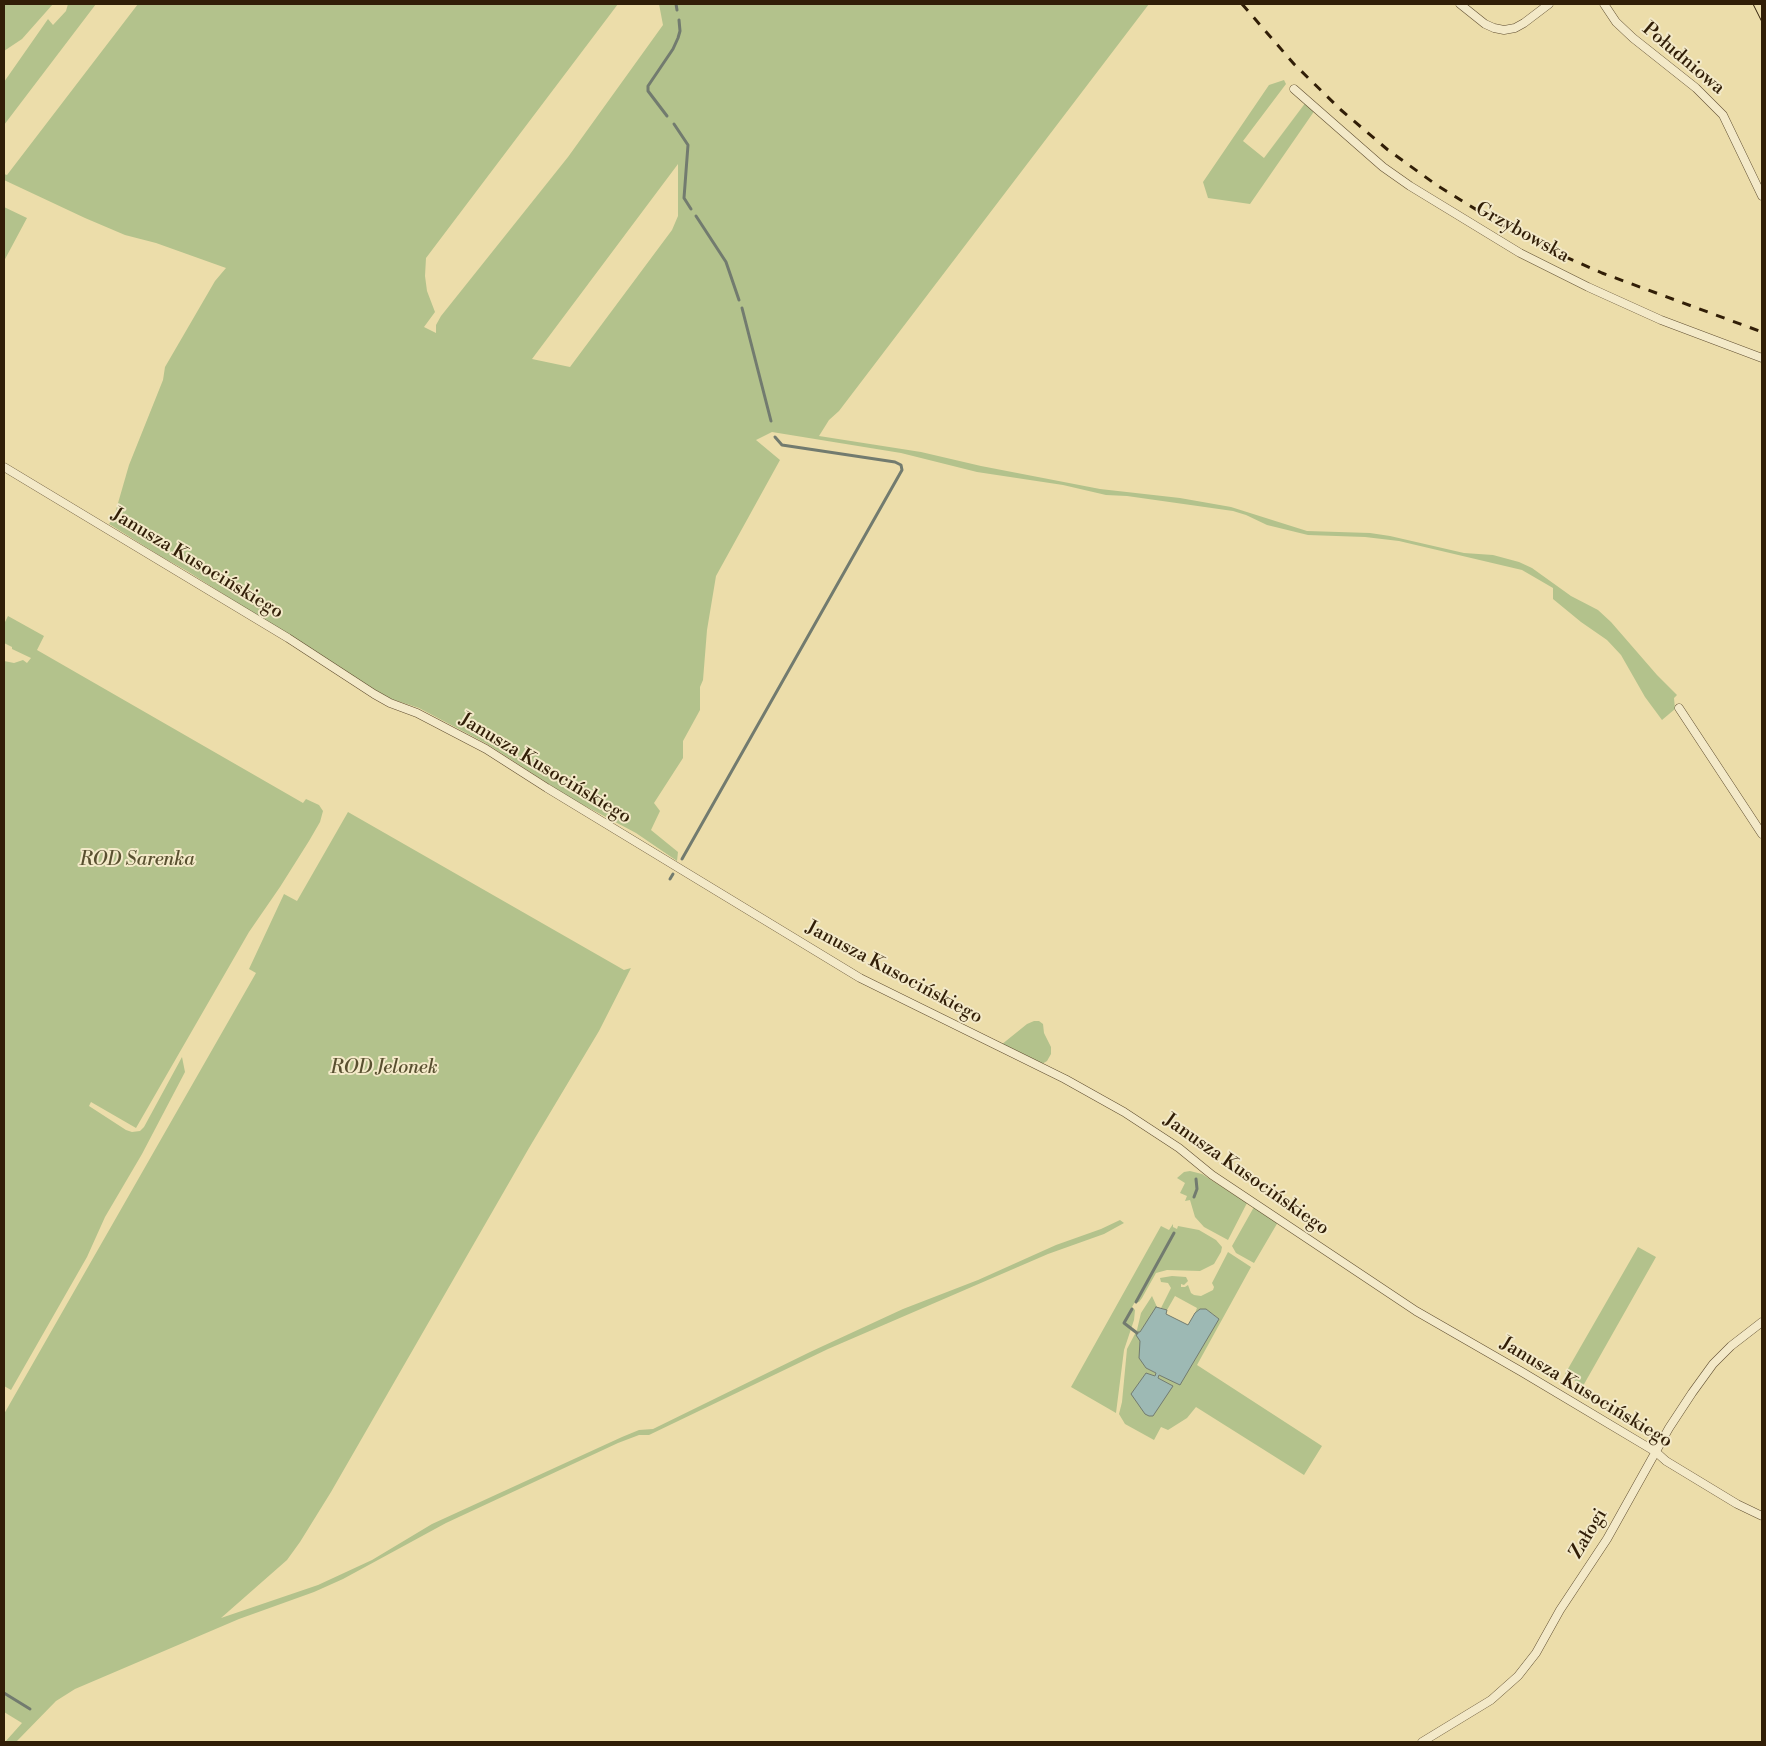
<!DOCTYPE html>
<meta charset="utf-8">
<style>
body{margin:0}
#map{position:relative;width:1766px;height:1746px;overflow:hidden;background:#ecddaa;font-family:"Libre Bodoni",serif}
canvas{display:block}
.frame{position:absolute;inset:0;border:5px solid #311e07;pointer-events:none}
</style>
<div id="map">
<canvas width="1766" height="1746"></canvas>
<div class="frame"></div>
</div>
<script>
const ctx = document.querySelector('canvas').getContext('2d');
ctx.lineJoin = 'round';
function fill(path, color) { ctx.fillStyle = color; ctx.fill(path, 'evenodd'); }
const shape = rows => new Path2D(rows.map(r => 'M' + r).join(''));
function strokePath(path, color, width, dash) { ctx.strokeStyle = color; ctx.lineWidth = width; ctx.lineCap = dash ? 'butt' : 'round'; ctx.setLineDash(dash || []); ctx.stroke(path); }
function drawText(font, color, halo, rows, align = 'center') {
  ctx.font = font + ' "Libre Bodoni",serif'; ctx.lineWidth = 4; ctx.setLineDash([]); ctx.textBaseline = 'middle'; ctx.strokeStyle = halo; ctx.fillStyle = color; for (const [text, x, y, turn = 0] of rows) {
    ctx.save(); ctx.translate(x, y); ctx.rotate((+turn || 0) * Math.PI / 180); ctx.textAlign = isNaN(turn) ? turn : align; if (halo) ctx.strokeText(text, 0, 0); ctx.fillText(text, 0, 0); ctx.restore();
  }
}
const green = shape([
 [4,4,53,4,22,39,4,51],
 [68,4,96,4,4,125,4,82,48,19,53,25,66,11],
 [138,4,618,4,426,258,425,276,427,291,435,312,424,327,436,333,436,325,441,316,568,157,663,25,659,4,1149,4,839,411,829,420,819,436,921,452,981,466,1100,489,1180,498,1231,507,1307,531,1370,533,1390,536,1464,553,1493,555,1519,562,1532,568,1571,596,1598,610,1611,622,1657,675,1677,695,1674,698,1675,709,1662,720,1645,697,1621,655,1607,640,1581,622,1553,599,1553,588,1522,570,1399,541,1365,537,1308,535,1267,525,1246,515,1233,511,1127,496,1106,495,1063,485,977,472,901,453,772,432,756,440,780,460,716,576,707,630,703,680,700,687,700,710,683,741,683,758,654,803,660,811,651,830,678,852,677,861,636,833,572,799,487,744,419,708,385,697,187,571,162,557,109,524,114,517,129,465,163,380,165,367,215,281,226,268,156,243,125,235,85,218,4,180,4,174,7,175],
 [678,164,678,216,672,230,570,367,532,359],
 [1284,80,1286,84,1243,141,1264,158,1306,102,1315,110,1250,204,1208,198,1203,182,1269,85],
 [4,207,27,218,4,261],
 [8,616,44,636,37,650,303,803,306,799,319,805,323,811,320,822,309,841,280,887,249,932,136,1128,91,1102,89,1106,126,1130,132,1132,140,1131,144,1127,182,1057,185,1072,142,1154,105,1217,87,1257,11,1390,4,1386,4,661,14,663,23,660,27,663,31,658,12,649,12,647,4,643,4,624],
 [348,812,624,970,631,968,599,1031,529,1148,331,1492,300,1542,287,1560,221,1618,318,1585,372,1560,432,1524,622,1437,639,1430,653,1429,810,1352,903,1309,978,1280,1056,1245,1101,1229,1120,1220,1124,1223,1104,1234,1048,1254,828,1349,649,1435,639,1435,618,1443,446,1523,343,1579,314,1592,239,1619,75,1689,56,1701,16,1742,5,1742,22,1723,4,1712,4,1414,256,973,249,969,284,894,297,901],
 [1034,1021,1039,1021,1043,1024,1044,1033,1051,1047,1051,1054,1047,1061,1042,1064,1001,1045,1027,1024],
 [1190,1171,1202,1174,1247,1203,1228,1240,1204,1227,1195,1217,1190,1200,1185,1201,1187,1196,1180,1193,1185,1183,1177,1178,1184,1172],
 [1254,1207,1278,1222,1254,1263,1236,1253,1232,1246],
 [1173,1224,1173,1227,1177,1229,1178,1226,1199,1230,1216,1240,1222,1247,1221,1252,1214,1264,1200,1271,1167,1270,1156,1273,1142,1298,1139,1302,1135,1302,1132,1307,1135,1310,1134,1320,1124,1350,1116,1413,1071,1387,1161,1226,1169,1230],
 [1638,1247,1656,1257,1583,1386,1565,1374],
 [1228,1252,1251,1267,1197,1365,1322,1446,1304,1475,1196,1407,1187,1418,1168,1430,1161,1427,1154,1440,1125,1424,1119,1414,1122,1402,1127,1349,1137,1330,1141,1313,1152,1296,1157,1307,1140,1332,1146,1368,1156,1373,1155,1376,1148,1373,1173,1385,1158,1378,1160,1375,1219,1319,1206,1309,1200,1309,1195,1313,1197,1308,1175,1296,1167,1310,1161,1308,1171,1288,1168,1283,1161,1282,1160,1278,1172,1276,1186,1277,1188,1281,1184,1285,1181,1284,1181,1287,1185,1287,1188,1285,1191,1293,1194,1295,1201,1296,1213,1290,1214,1287,1212,1283]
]);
const water = shape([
 [1156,1307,1167,1310,1166,1314,1188,1325,1195,1313,1200,1309,1206,1309,1219,1319,1180,1385,1159,1375,1158,1378,1173,1386,1153,1416,1149,1416,1145,1414,1131,1394,1146,1373,1155,1376,1156,1373,1146,1368,1139,1358,1140,1341,1136,1335,1138,1332,1140,1332,1156,1307]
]);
const stream = shape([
 [676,4,677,10],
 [667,116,648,91,648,86,673,49,678,38,680,31,679,20],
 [674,124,688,145,684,198,691,209],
 [696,216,726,262,739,300],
 [742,308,771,421],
 [682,859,902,470,901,465,895,462,782,445,775,437],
 [670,879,673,874],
 [1194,1197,1197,1189,1196,1179],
 [1136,1302,1174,1233],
 [1132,1309,1124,1323,1137,1333],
 [4,1693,30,1709]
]);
const street = shape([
 [1460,4,1485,24,1494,28,1504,30,1515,28,1524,23,1549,4],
 [1604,4,1616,22,1633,38,1696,88,1723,115,1762,196],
 [1294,89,1383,167,1410,186,1520,253,1588,287,1661,320,1762,358],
 [4,467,288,638,374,694,390,703,417,713,486,749,547,788,860,978,1065,1079,1124,1112,1179,1148,1212,1175,1416,1311,1522,1372,1656,1452,1666,1461,1737,1504,1762,1516],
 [1679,708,1762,834],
 [1422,1742,1491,1700,1518,1676,1536,1653,1560,1610,1607,1539,1669,1428,1692,1393,1713,1364,1731,1346,1762,1322]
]);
const tram = shape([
 [1753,4,1762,22]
]);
const rail = shape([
 [1242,4,1294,64,1341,110,1388,150,1438,186,1490,218,1552,251,1602,273,1762,332]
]);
const streetNames = [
 ["Południowa",1683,59,40],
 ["Grzybowska",1522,233,29],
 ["Janusza Kusocińskiego",197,564,31],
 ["Janusza Kusocińskiego",545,769,31],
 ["Janusza Kusocińskiego",894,973,28],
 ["Janusza Kusocińskiego",1246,1175,35],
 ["Janusza Kusocińskiego",1586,1393,31],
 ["Załogi",1589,1534,-59]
];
const parkNames = [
 ["ROD Sarenka",137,860],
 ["ROD Jelonek",384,1068]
];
fill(green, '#b3c28c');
fill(water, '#9db9b4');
strokePath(water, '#727b6f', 1);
strokePath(stream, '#727b6f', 3);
strokePath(street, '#604e30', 9);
strokePath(street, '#f3e9c8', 8);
strokePath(tram, '#311e07', 1);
strokePath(rail, '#311e07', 3, [9, 9]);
drawText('19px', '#311e07', '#f3e9c8', streetNames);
drawText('italic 19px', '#584f2f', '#f3e9c8', parkNames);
</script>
